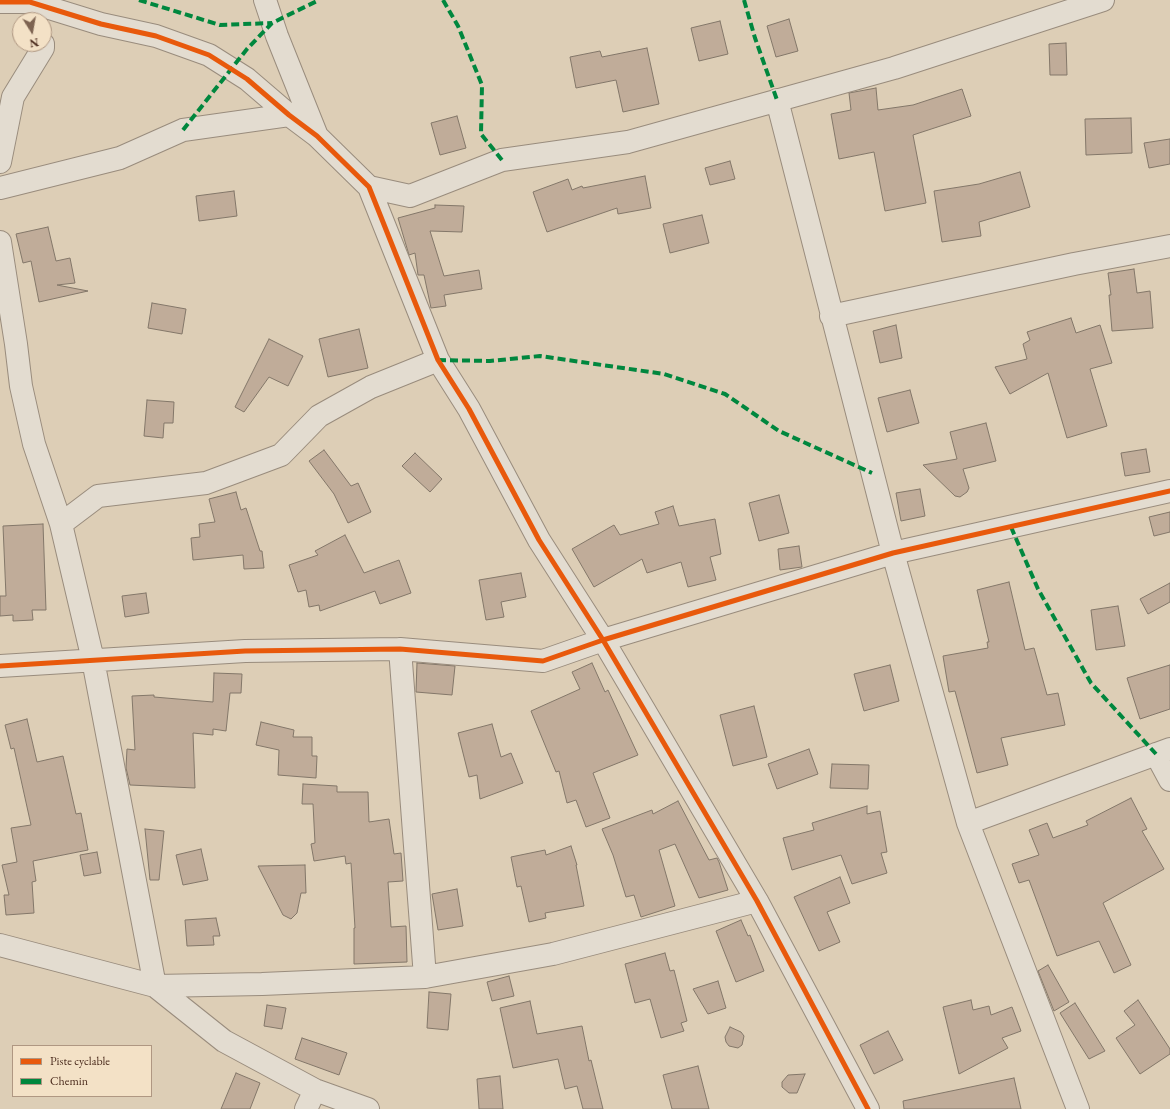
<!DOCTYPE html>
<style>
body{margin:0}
#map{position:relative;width:1170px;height:1109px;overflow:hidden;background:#ddceb6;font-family:"EB Garamond",serif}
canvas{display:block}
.legend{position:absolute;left:12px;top:1045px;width:140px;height:52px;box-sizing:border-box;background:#f3e1c6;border:1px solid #af9782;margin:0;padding:5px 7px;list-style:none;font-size:12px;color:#49291b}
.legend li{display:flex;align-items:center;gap:8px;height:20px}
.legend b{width:20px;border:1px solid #af9782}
.north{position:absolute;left:12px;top:12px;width:40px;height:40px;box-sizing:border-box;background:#f3e1c6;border:1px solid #af9782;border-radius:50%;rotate:169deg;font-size:11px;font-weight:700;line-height:16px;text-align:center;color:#49291b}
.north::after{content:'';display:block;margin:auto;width:14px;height:18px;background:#7d6351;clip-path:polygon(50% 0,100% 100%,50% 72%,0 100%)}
</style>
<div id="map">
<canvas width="1170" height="1109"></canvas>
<ul class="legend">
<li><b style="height:5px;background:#e8590c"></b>Piste cyclable</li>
<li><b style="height:5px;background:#00873e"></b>Chemin</li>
</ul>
<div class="north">N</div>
</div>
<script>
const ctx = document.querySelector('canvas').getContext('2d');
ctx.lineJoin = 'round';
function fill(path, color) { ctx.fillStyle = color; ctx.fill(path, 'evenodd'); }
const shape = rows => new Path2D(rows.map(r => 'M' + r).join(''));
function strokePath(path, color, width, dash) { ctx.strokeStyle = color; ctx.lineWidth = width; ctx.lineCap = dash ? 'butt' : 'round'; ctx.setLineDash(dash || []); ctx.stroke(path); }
const building = shape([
 [789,19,798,51,776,57,767,26,789,19],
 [720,21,728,54,699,61,691,28,720,21],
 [1066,43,1067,75,1050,75,1049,44,1066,43],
 [647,48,659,104,623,112,616,80,576,88,570,57,600,51,602,57,647,48],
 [876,88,878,110,913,105,962,89,971,116,913,135,926,203,885,211,874,152,839,159,831,114,851,110,849,93,876,88],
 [457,116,466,148,440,155,431,123,457,116],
 [1131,118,1132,153,1086,155,1085,119,1131,118],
 [1170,139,1170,164,1149,168,1144,143,1170,139],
 [730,161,735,179,710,185,705,168,730,161],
 [1020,172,1030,207,979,222,981,236,942,242,934,191,979,184,1020,172],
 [645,176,651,208,618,214,617,208,547,232,533,192,568,179,572,190,582,186,583,188,645,176],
 [234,191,237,216,199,221,196,196,234,191],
 [435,205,464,206,462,232,430,231,444,276,479,270,482,289,444,295,446,306,431,308,424,275,418,275,415,253,409,255,398,218,435,208,435,205],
 [702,215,709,243,670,253,663,224,702,215],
 [48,227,56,261,70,258,75,283,57,285,88,291,39,302,31,261,23,263,16,234,48,227],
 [1134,269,1137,293,1150,291,1153,328,1112,331,1109,295,1111,295,1108,273,1134,269],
 [152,303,186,309,182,334,148,328,152,303],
 [1071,318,1076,333,1100,325,1112,363,1090,369,1107,426,1067,438,1048,373,1010,394,995,367,1027,359,1023,344,1030,340,1027,332,1071,318],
 [896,325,902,358,880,363,873,331,896,325],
 [359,329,368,368,328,377,319,339,359,329],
 [269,339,303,356,288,386,269,377,244,412,235,407,269,339],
 [910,390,919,423,887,432,878,398,910,390],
 [147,400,174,402,173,423,164,423,163,438,144,436,147,400],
 [986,423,996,461,963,469,969,488,967,492,960,497,955,496,923,465,957,459,950,432,986,423],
 [1146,449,1150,472,1125,476,1121,453,1146,449],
 [324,450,351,486,358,483,371,512,348,523,334,494,309,461,324,450],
 [415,453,442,479,430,492,402,466,415,453],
 [920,489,925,516,901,521,896,493,920,489],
 [236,492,241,510,246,508,260,551,262,551,264,568,244,569,243,555,193,560,191,538,200,537,199,524,215,522,209,499,236,492],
 [779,495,789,533,759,541,749,503,779,495],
 [673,506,679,526,715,519,721,554,710,557,716,580,688,587,681,562,647,573,642,559,594,587,572,549,614,525,620,535,659,524,655,512,673,506],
 [1170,512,1170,532,1154,536,1149,517,1170,512],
 [43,524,46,610,32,610,33,620,13,621,13,615,0,616,0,596,6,596,3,526,43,524],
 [345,535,364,573,399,560,411,593,380,604,375,591,320,611,319,605,309,607,306,590,298,592,289,565,318,555,315,551,345,535],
 [799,546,802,567,780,570,778,549,799,546],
 [521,573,526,597,501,602,504,617,486,620,479,580,521,573],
 [1009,582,1025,650,1034,648,1047,695,1058,693,1065,725,1001,738,1008,765,977,773,955,691,949,692,943,656,988,648,987,642,989,642,977,590,1009,582],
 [1170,583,1170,602,1148,614,1140,599,1170,583],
 [146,593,149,613,125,617,122,596,146,593],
 [1118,606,1125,646,1096,650,1091,610,1118,606],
 [417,663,455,666,452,695,416,692,417,663],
 [592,663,605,692,608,690,638,755,593,773,610,818,586,827,576,800,567,803,559,771,556,772,531,711,580,689,572,672,592,663],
 [890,665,899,701,864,711,854,674,890,665],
 [1170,665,1170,709,1140,719,1127,678,1170,665],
 [214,673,242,674,241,693,230,693,226,731,213,729,213,735,193,733,195,788,130,785,126,768,127,749,135,750,132,696,154,695,154,697,213,702,214,673],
 [754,706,767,757,733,766,720,715,754,706],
 [27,719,37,762,63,756,76,814,81,813,88,850,33,861,36,881,32,882,34,913,6,915,4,895,9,895,2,865,17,862,11,828,31,825,14,748,11,749,5,725,27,719],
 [261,722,294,730,293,737,312,737,312,756,317,756,316,778,278,775,279,750,256,745,261,722],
 [492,724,501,757,511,753,523,783,480,799,477,775,469,777,458,733,492,724],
 [809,749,818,774,777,789,768,764,809,749],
 [832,764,869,765,868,789,830,788,832,764],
 [303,784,337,786,337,792,368,792,369,822,389,819,394,854,401,853,403,881,388,882,391,927,406,926,407,962,354,964,354,928,355,928,351,863,346,864,345,856,314,861,311,844,315,843,313,804,302,804,303,784],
 [1131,798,1147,829,1142,831,1164,869,1103,903,1131,965,1114,973,1099,941,1057,956,1029,880,1019,883,1012,864,1039,855,1029,830,1047,823,1053,838,1088,825,1086,821,1131,798],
 [678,801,709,860,717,858,719,862,728,890,699,898,675,844,659,850,675,906,641,917,634,895,626,897,613,855,602,829,652,810,653,814,678,801],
 [867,806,867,814,880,811,887,852,881,853,887,873,852,884,841,855,792,870,783,838,814,830,812,823,867,806],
 [145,829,164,831,159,880,150,880,145,829],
 [571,846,577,865,576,865,584,906,545,913,546,918,529,922,521,886,517,887,511,857,545,850,546,855,571,846],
 [201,849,208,880,183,885,176,855,201,849],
 [97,852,101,873,84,876,80,855,97,852],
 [305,865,306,893,301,893,297,913,291,919,283,915,258,866,305,865],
 [840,877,850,903,827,912,840,942,819,951,794,897,840,877],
 [457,889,463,926,438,930,432,894,457,889],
 [216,918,220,936,213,936,214,945,187,946,185,920,216,918],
 [741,920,748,936,750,935,764,971,736,982,716,931,741,920],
 [665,953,670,971,674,970,687,1021,681,1023,684,1031,661,1038,650,999,635,1003,625,964,665,953],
 [1048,965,1069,1002,1054,1011,1038,971,1048,965],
 [509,976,514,996,492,1001,487,982,509,976],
 [718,981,726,1008,708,1014,693,989,718,981],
 [429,992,451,994,448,1030,427,1028,429,992],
 [971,1000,973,1010,989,1006,991,1015,1012,1007,1021,1031,1002,1038,1008,1048,959,1074,943,1007,971,1000],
 [1138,1000,1170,1049,1170,1054,1140,1074,1116,1038,1135,1025,1124,1011,1138,1000],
 [530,1001,537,1034,582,1026,589,1061,591,1060,603,1109,583,1109,577,1086,565,1089,558,1059,513,1068,500,1008,530,1001],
 [1075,1003,1105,1051,1089,1059,1060,1013,1075,1003],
 [267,1005,286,1008,282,1029,264,1026,267,1005],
 [730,1027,741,1032,744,1036,742,1045,738,1048,729,1046,726,1042,725,1037,730,1027],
 [888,1031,903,1060,874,1074,860,1045,888,1031],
 [302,1038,347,1053,339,1075,295,1059,302,1038],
 [698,1066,709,1109,672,1109,663,1075,698,1066],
 [236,1073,260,1083,250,1109,221,1109,236,1073],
 [805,1074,797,1093,789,1093,782,1087,782,1082,788,1075,805,1074],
 [500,1076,503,1109,479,1109,477,1079,500,1076],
 [1014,1078,1021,1109,904,1109,903,1101,1014,1078]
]);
const minor = shape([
 [265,0,277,36,317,136],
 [0,2,30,2,101,24,156,36,209,55,247,79,289,115,317,136,369,187,438,360,469,409,539,540,603,640,757,901,868,1109],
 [777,100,893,553,968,823,1078,1109],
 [0,162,13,97,43,48,43,44],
 [369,187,410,196,502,160,628,142,894,68,1103,0],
 [0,188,120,158,183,130,289,115],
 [0,242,16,344,21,386,34,444,61,524,93,660,155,986,224,1041,315,1090,368,1109],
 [831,316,1074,264,1170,246],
 [61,524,98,496,206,483,281,455,319,416,371,387,438,360],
 [400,649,425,977],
 [0,666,245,651,400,649,543,661,603,640,893,553,1170,491],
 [1156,754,1170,780],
 [968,823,1170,749],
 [0,945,155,986,262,984,425,977,553,954,757,901],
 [306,1109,315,1090]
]);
const quiet = shape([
 [139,0,220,25,272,23],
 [443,0,458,26,482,85,481,134,502,160],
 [744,0,755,38,777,100],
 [183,130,247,49,272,23,319,0],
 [438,360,490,361,540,356,664,374,725,394,779,431,872,473],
 [1011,527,1038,589,1091,683,1156,754]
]);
const cycleway = shape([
 [0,2,30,2,101,24,156,36,209,55,247,79,289,115,317,136,369,187,438,360,469,409,539,540,603,640,757,901,868,1109],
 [0,666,245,651,400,649,543,661,603,640,893,553,1170,491]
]);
fill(building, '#c0ac99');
strokePath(building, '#837769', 1);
strokePath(minor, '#998c7d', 24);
strokePath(minor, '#e3dcd0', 22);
strokePath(quiet, '#00873e', 4, [8, 4]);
strokePath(cycleway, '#e8590c', 5);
</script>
